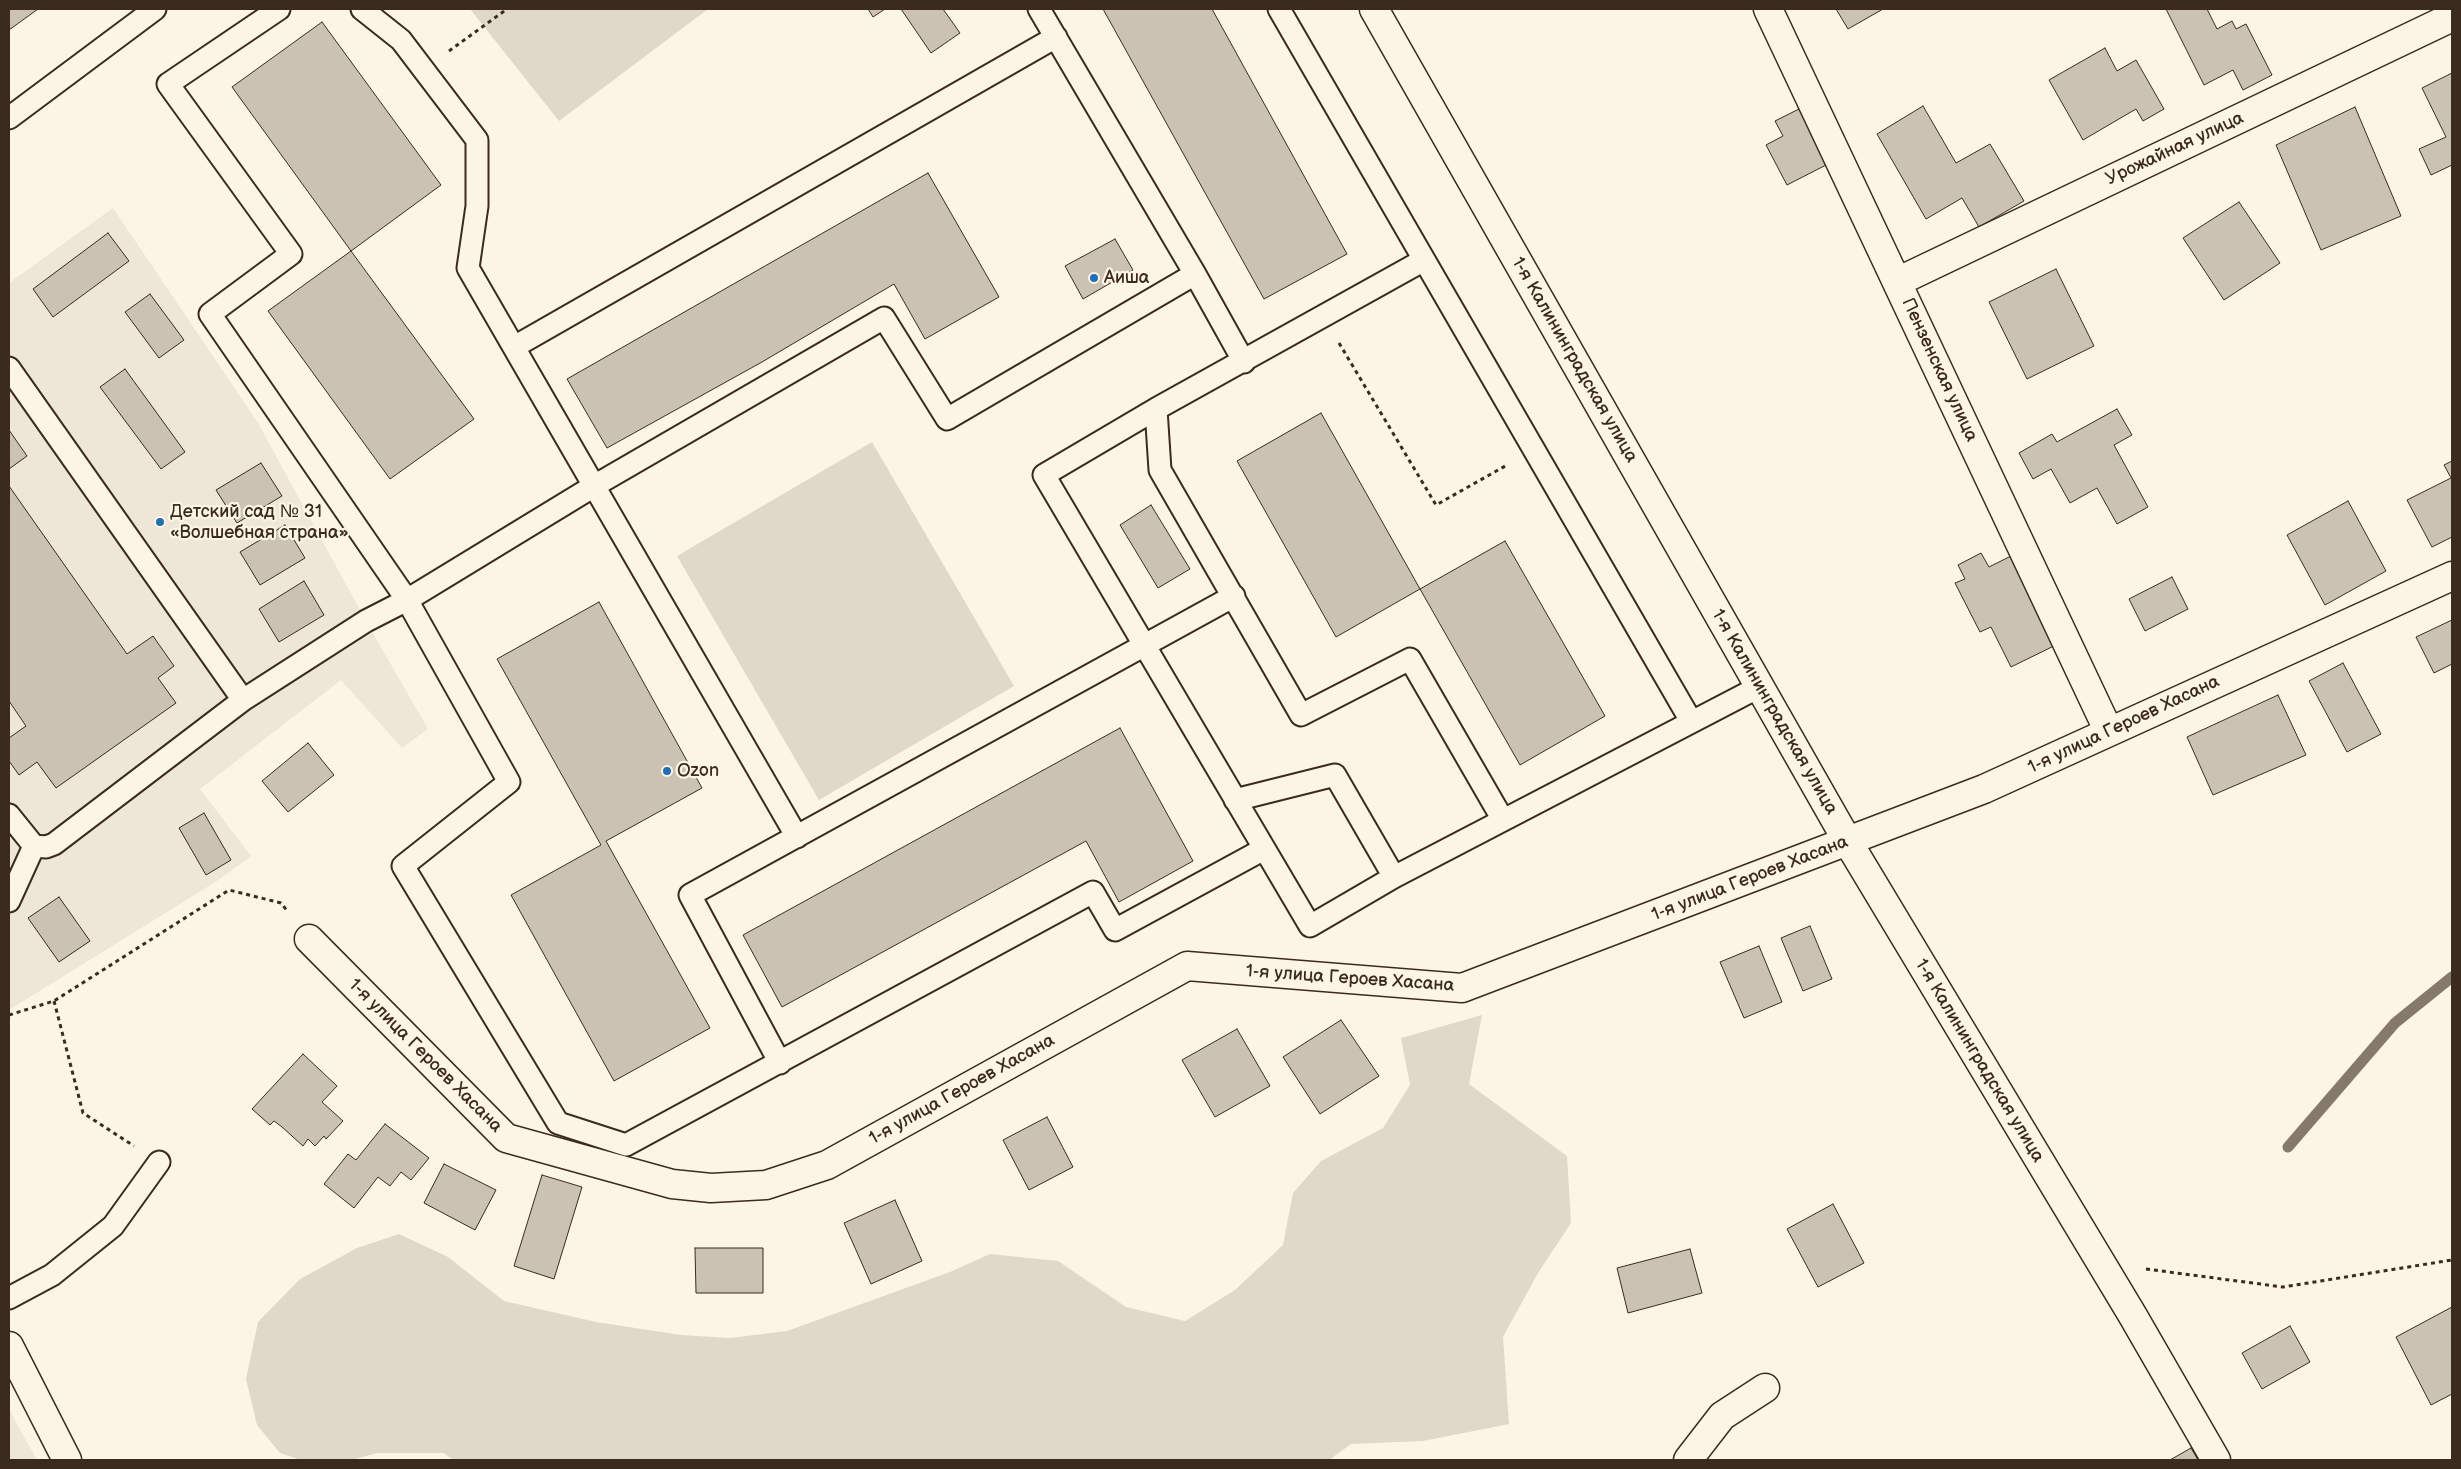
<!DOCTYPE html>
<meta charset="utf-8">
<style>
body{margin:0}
#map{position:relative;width:2461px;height:1469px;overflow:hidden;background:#fcf5e5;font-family:"Balsamiq Sans",sans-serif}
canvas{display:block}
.frame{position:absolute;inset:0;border:10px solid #3b2a1e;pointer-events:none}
</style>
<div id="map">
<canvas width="2461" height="1469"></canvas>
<div class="frame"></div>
</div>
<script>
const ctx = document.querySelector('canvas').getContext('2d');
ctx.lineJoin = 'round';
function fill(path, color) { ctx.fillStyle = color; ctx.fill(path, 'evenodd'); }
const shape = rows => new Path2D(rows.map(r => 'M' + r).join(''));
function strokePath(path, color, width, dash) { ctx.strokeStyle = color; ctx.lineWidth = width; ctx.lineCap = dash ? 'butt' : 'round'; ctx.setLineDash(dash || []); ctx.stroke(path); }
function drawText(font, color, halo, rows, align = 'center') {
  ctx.font = font + ' "Balsamiq Sans",sans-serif'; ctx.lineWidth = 4.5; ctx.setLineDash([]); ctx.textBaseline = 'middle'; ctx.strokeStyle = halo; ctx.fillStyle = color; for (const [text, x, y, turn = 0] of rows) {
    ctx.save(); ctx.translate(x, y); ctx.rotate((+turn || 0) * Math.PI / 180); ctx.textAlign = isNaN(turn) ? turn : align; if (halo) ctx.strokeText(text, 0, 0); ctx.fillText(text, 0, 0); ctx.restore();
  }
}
const built = shape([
 [113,208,258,423,366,621,428,729,402,748,341,680,200,789,251,856,217,881,9,1010,9,283],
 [9,1409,37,1460,9,1460]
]);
const green = shape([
 [470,9,708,9,559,121],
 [872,442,1014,686,819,800,677,556],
 [1482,1015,1469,1084,1567,1156,1571,1223,1538,1273,1503,1337,1509,1424,1423,1441,1351,1444,1329,1460,453,1460,444,1453,377,1453,352,1460,301,1460,280,1453,257,1425,246,1379,258,1322,300,1279,357,1248,399,1234,448,1257,504,1301,596,1322,681,1335,730,1338,787,1331,950,1272,990,1254,1058,1261,1126,1307,1185,1321,1235,1290,1283,1245,1293,1193,1321,1161,1383,1128,1410,1085,1401,1038]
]);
const stream = shape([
 [2288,1147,2395,1023,2452,977]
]);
const building = shape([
 [9,9,38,9,9,30,9,9],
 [868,9,885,9,873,17,868,9],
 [901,9,943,9,960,33,931,53,901,9],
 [1103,9,1212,9,1347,254,1264,299,1103,9],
 [1836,9,1883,9,1848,29,1836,9],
 [2166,9,2207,9,2217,29,2232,21,2236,29,2246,24,2272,75,2243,90,2233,70,2204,85,2166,9],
 [322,22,441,185,351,251,232,87,322,22],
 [2105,48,2117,71,2136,60,2164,109,2143,121,2136,109,2083,140,2049,80,2105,48],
 [2452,73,2452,165,2431,175,2419,149,2446,137,2422,88,2452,73],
 [1923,106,1956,163,1990,144,2024,201,1979,227,1962,198,1926,219,1877,134,1923,106],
 [2355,107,2401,216,2321,250,2276,145,2355,107],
 [1799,109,1828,164,1787,185,1766,145,1783,136,1775,121,1799,109],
 [928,173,999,297,925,339,894,284,762,362,607,448,567,379,928,173],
 [2239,202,2280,263,2224,300,2183,238,2239,202],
 [108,233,129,261,53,317,33,289,108,233],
 [1115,239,1133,270,1083,299,1065,266,1115,239],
 [351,251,474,419,390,479,268,311,351,251],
 [2056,269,2094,346,2027,379,1989,302,2056,269],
 [150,294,184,340,159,358,125,312,150,294],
 [125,369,185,452,161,469,100,387,125,369],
 [2117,409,2132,435,2114,445,2148,507,2117,524,2097,488,2070,503,2051,469,2033,479,2019,453,2052,434,2057,442,2117,409],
 [1321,413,1420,589,1336,637,1237,461,1321,413],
 [9,430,27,456,9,469,9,430],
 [2452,461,2452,537,2432,547,2407,500,2451,478,2444,465,2452,461],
 [261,463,282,496,237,523,216,490,261,463],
 [9,486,127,654,153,636,174,666,158,678,176,703,56,788,37,762,19,775,9,761,9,738,26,726,9,701,9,486],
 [2348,501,2386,571,2325,605,2287,535,2348,501],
 [1151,505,1190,569,1158,588,1120,525,1151,505],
 [285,525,305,558,260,585,240,552,285,525],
 [1505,541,1605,716,1520,765,1420,589,1505,541],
 [2019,552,2064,641,2011,667,1991,627,1980,632,1955,583,1965,579,1958,565,1981,553,1989,567,2019,552],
 [2172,577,2188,609,2145,631,2129,599,2172,577],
 [304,581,324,615,279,642,259,609,304,581],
 [599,602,702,788,606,841,710,1028,614,1081,511,895,601,845,497,659,599,602],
 [2452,620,2452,664,2434,673,2416,637,2452,620],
 [2343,663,2381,734,2347,752,2309,681,2343,663],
 [2278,695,2306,755,2213,795,2187,737,2278,695],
 [1120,728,1193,861,1119,902,1086,841,782,1007,743,935,1120,728],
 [308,743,334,775,288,812,262,781,308,743],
 [204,813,231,860,206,875,179,828,204,813],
 [59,897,90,941,59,962,28,918,59,897],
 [1810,926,1832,979,1803,991,1781,938,1810,926],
 [1759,946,1782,1002,1744,1018,1720,962,1759,946],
 [1341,1020,1379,1076,1320,1114,1283,1057,1341,1020],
 [1237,1029,1270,1086,1215,1117,1182,1060,1237,1029],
 [303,1054,337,1086,322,1102,343,1121,326,1139,324,1136,315,1146,308,1139,303,1146,282,1127,274,1121,270,1125,252,1109,303,1054],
 [1047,1117,1073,1167,1029,1190,1003,1140,1047,1117],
 [385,1124,429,1158,411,1180,401,1172,390,1186,378,1177,354,1208,324,1184,348,1154,356,1160,385,1124],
 [444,1164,496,1190,475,1230,424,1203,444,1164],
 [542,1175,582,1187,554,1279,514,1266,542,1175],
 [895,1200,922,1261,871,1284,844,1223,895,1200],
 [1833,1204,1864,1263,1818,1287,1787,1229,1833,1204],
 [695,1248,763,1248,763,1293,696,1293,695,1248],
 [1690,1249,1702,1293,1628,1313,1617,1268,1690,1249],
 [2452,1307,2452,1394,2431,1405,2396,1337,2452,1307],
 [2290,1326,2310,1362,2262,1389,2242,1353,2290,1326],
 [2191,1448,2198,1460,2170,1460,2191,1448]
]);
const path = shape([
 [449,51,507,9],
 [1339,343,1436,505,1507,465],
 [54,1001,83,1113,134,1146],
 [9,1015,54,1001,229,890,281,903,288,912],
 [2146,1269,2283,1287,2452,1260]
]);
const service = shape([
 [362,9,401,40,477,140,477,206,468,268,797,837],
 [1039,9,1195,274,1244,362],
 [1279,9,1691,721],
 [9,118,155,9],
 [1195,274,947,419,884,318,594,486,407,600,509,782,403,866,558,1123,626,1145,1093,892,1115,930,1264,849],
 [514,347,1056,37],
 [9,368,243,700],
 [1156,409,1160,470,1301,715,1410,659,1503,820],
 [1235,800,1335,775,1394,877,1759,687],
 [9,815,34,846,46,847,54,844,243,700,366,621,407,600,210,314,291,254,168,84,279,9],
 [1394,877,1310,926,1044,475,1156,409,1424,260],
 [9,901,34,846],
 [780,1063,690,895,1234,596],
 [9,1298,52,1275,113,1226,159,1162]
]);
const minor = shape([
 [1374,9,1848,842,2133,1316,2216,1460],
 [1768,9,2109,732],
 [1897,282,2452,17],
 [309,939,506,1138,672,1184,711,1188,766,1185,827,1165,1187,966,1462,988,1984,789,2452,576],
 [9,1346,67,1460],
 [1688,1460,1722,1416,1765,1388]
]);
const markers = [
 [1094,278,5,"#1f6fb2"],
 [160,522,5,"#1f6fb2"],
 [667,771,5,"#1f6fb2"]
];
const streetNames = [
 ["Урожайная улица",2175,149,-25],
 ["1-я Калининградская улица",1574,360,60],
 ["Пензенская улица",1939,370,65],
 ["1-я Калининградская улица",1774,712,60],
 ["1-я улица Героев Хасана",2124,725,-25],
 ["1-я улица Героев Хасана",1750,879,-21],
 ["1-я улица Героев Хасана",1350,979,4],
 ["1-я улица Героев Хасана",425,1056,45],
 ["1-я Калининградская улица",1979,1061,59],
 ["1-я улица Героев Хасана",962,1090,-29]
];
const poiNames = [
 ["Аиша",1104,278],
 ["Детский сад № 31",170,512],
 ["«Волшебная страна»",170,533],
 ["Ozon",677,771]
];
fill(built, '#eee6d6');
fill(green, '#e0d8c8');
strokePath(stream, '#85796b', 11);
fill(building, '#ccc2b3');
strokePath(building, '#3b2a1e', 1);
strokePath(service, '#3b2a1e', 25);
strokePath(minor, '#3b2a1e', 31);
strokePath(path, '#3b2a1e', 3, [4, 4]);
strokePath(service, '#fcf5e5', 21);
strokePath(minor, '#fcf5e5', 28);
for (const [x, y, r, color] of markers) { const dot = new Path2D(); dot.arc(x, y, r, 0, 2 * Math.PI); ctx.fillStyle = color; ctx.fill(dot); strokePath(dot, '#fcf5e5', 2); }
drawText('18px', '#3b2a1e', '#fcf5e5', streetNames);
drawText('18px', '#3b2a1e', '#fcf5e5', poiNames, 'left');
</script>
